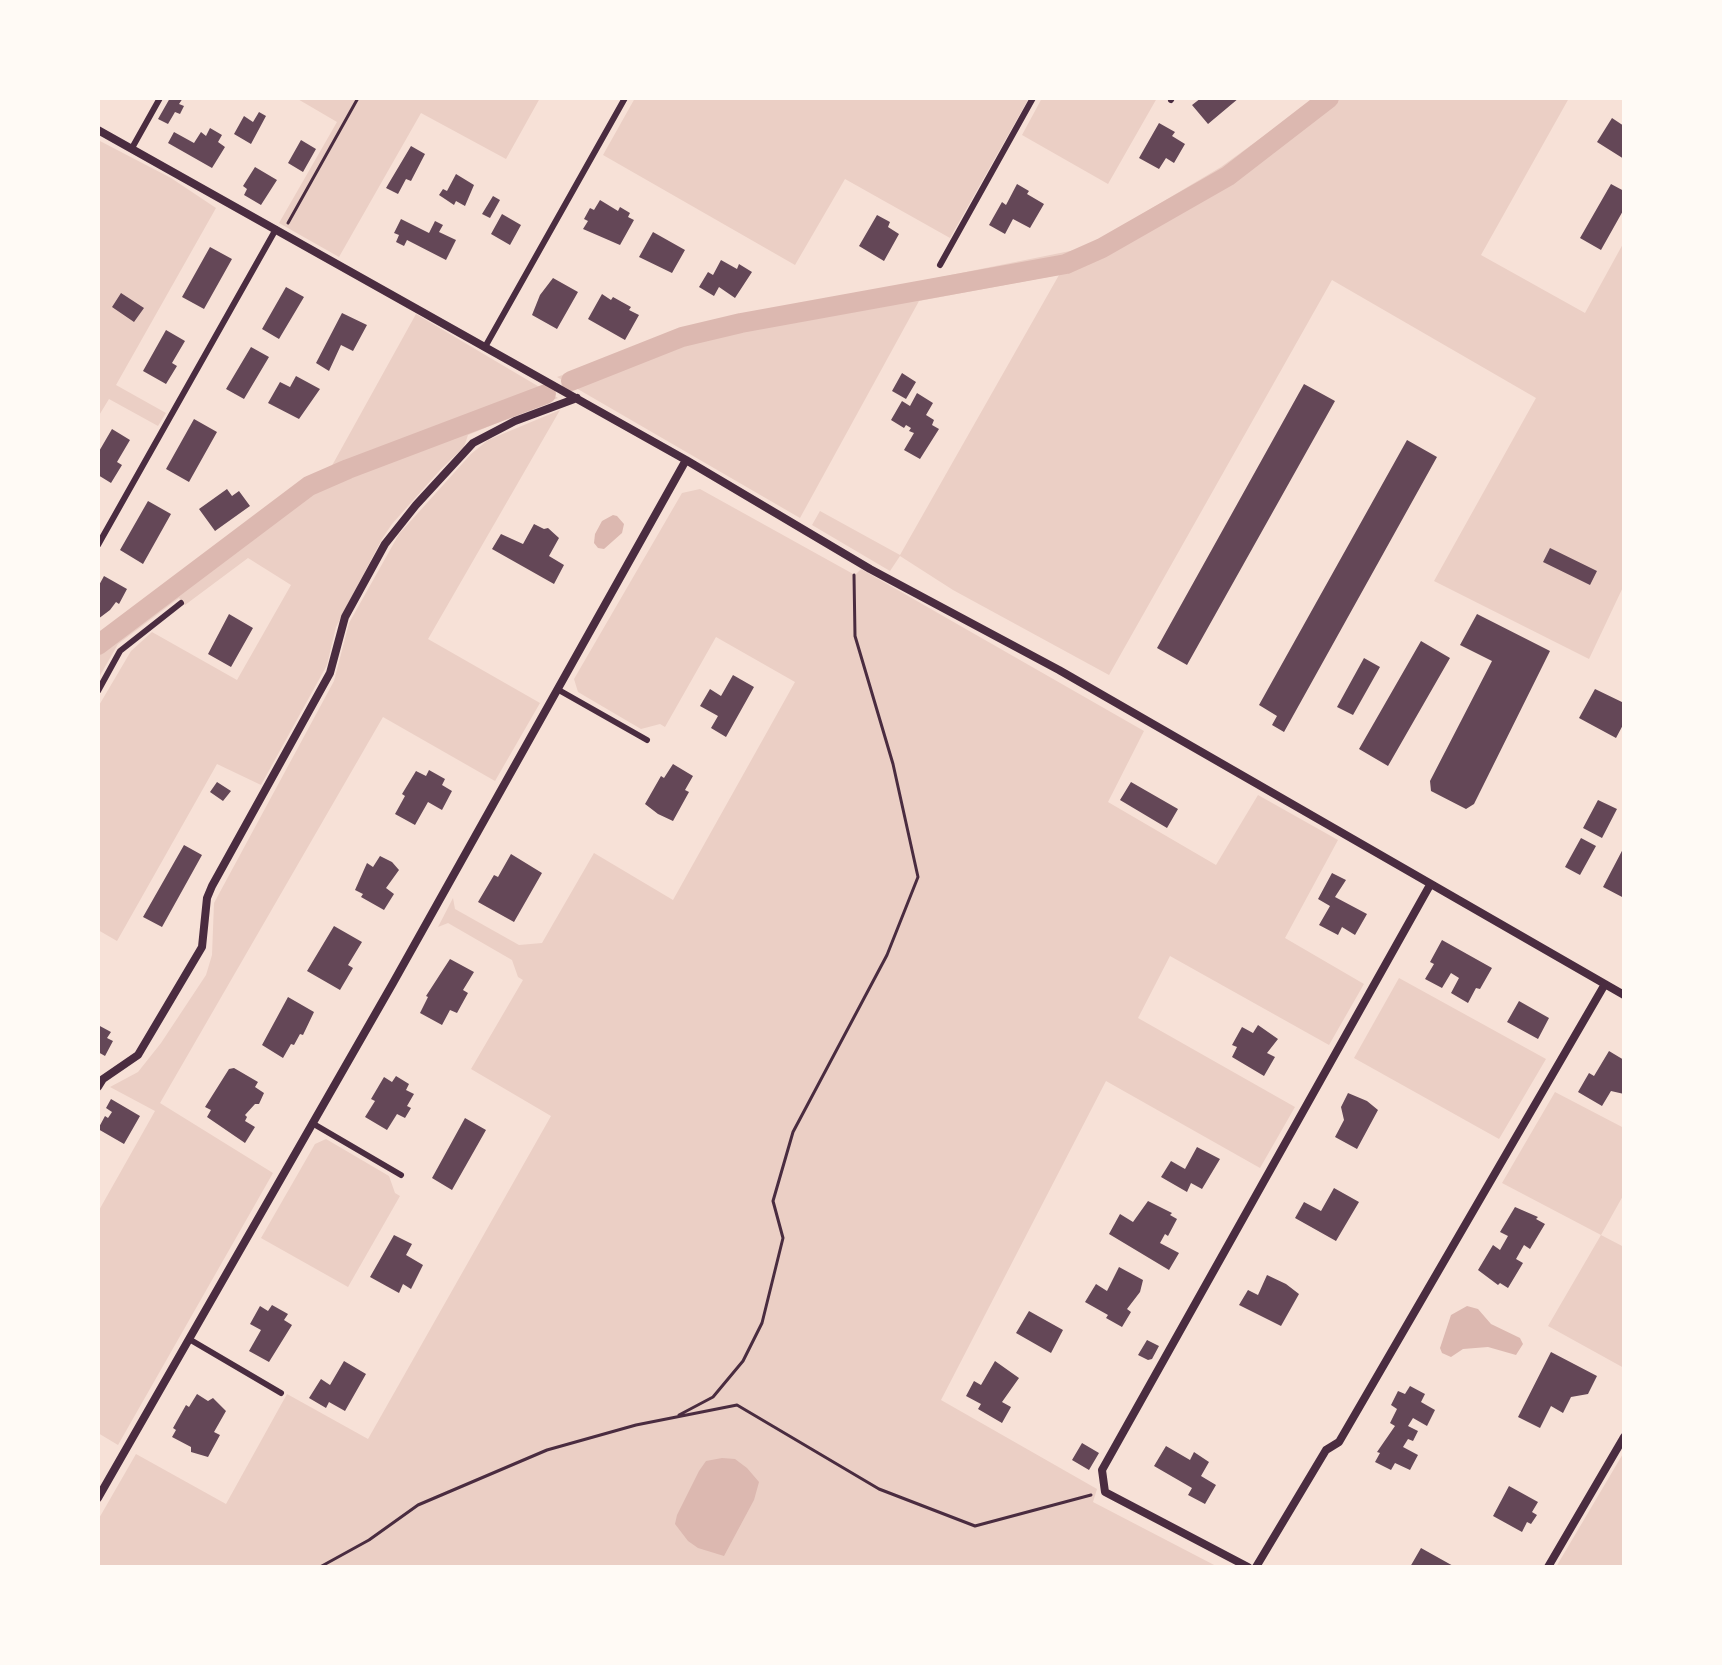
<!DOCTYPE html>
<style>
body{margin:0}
#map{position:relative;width:1722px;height:1665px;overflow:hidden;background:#f7e1d7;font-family:"Asap Condensed",sans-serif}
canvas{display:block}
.frame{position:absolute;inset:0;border:100px solid #fffaf5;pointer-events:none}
</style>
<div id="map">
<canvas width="1722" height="1665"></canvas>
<div class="frame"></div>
</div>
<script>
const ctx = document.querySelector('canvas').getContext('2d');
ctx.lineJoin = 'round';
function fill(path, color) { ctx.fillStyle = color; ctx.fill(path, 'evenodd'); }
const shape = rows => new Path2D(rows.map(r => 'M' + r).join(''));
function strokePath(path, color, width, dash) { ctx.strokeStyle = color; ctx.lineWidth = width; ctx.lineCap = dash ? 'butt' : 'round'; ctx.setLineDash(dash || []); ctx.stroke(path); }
const green = shape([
 [296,98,540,98,506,159,421,113,339,257,279,223,337,122],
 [635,98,1029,98,950,238,845,179,795,265,603,155],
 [1042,98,1157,98,1108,184,1022,135],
 [1316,98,1569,98,1481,255,1585,313,1624,242,1624,585,1589,659,1434,581,1536,398,1332,280,1109,675,953,590,900,556,890,571,812,525,820,511,900,555,1059,275,919,301,800,518,557,377,692,327,1085,248,1221,167],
 [98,140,171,178,216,208,116,385,166,413,158,426,109,399,98,417],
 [416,314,558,398,468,435,464,447,441,469,392,524,382,539,336,627,327,665,261,785,217,764,117,941,98,930,98,707,131,651,152,632,237,680,291,585,248,558,185,605,179,598,118,644,98,679,98,636,307,480,329,471],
 [560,410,428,639,540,703,495,781,383,717,160,1103,273,1173,118,1445,98,1433,98,1212,155,1111,110,1087,138,1072,161,1043,206,975,212,955,214,903,334,681,349,623,399,534,471,454,488,440],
 [700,489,855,575,861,569,1144,731,1108,802,1216,865,1258,795,1338,840,1285,938,1364,984,1329,1045,1170,956,1138,1018,1295,1107,1260,1168,1106,1081,941,1400,1097,1489,1093,1502,1218,1567,98,1567,98,1520,136,1454,226,1504,287,1394,368,1439,551,1116,471,1069,523,980,518,977,512,960,448,923,438,927,453,898,455,909,519,945,542,943,594,853,673,900,795,682,716,637,665,727,660,724,641,729,578,692,574,679,682,493],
 [1399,978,1546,1059,1499,1139,1354,1058],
 [1555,1092,1624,1128,1624,1194,1601,1235,1624,1247,1624,1368,1548,1326,1601,1235,1502,1183],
 [326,1139,389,1176,395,1193,400,1196,348,1287,261,1238,315,1144],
 [1624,1452,1624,1567,1556,1567]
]);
const water = shape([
 [613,515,617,516,624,524,622,533,604,549,598,548,594,543,595,534,602,521],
 [1467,1306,1478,1309,1491,1324,1520,1338,1523,1344,1516,1355,1488,1347,1463,1349,1451,1357,1442,1353,1440,1348,1451,1315],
 [722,1458,735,1459,747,1468,759,1482,754,1500,724,1556,698,1548,688,1541,675,1524,677,1515,699,1471,706,1461]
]);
const canal = shape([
 [571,381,682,337,741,323,1066,264,1102,248,1228,176,1329,98],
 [98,645,309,486,348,469,546,394]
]);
const building = shape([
 [170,98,183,98,179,104,184,106,180,114,175,112,168,124,158,119],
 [1201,98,1239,98,1208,124,1192,105],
 [259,112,266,116,251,144,234,134,244,116,253,122],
 [1612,118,1624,126,1624,159,1597,142],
 [1159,123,1175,132,1172,136,1185,144,1174,163,1166,158,1159,169,1139,158],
 [210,128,222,135,218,142,225,147,212,168,168,143,174,132,194,143,201,132,206,136],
 [301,140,316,149,303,172,288,163],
 [411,146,425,154,411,181,406,179,398,194,386,188],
 [255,167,277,180,261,205,244,195,247,189,243,186],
 [456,174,474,185,465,206,456,201,454,205,439,195,443,189,447,191],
 [1017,184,1029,191,1027,194,1044,204,1030,228,1013,219,1005,234,989,225,1002,202,1006,205],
 [1611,184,1624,191,1624,209,1601,250,1580,238],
 [493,196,500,200,490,218,482,214],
 [600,200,618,211,620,207,630,213,628,217,634,220,620,245,583,229,588,221,584,219,590,208,594,210],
 [502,214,521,225,510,245,491,234],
 [877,215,890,222,888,227,899,234,884,261,859,246],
 [401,219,429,233,435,221,443,225,439,232,456,240,446,260,407,240,404,246,396,242,399,235,394,233],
 [653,232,685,250,672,273,639,257],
 [210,247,232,259,204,309,182,297],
 [721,260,737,269,739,264,752,272,735,298,719,287,714,296,699,287,708,272,713,275],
 [553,278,578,292,557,329,532,315,540,295],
 [286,287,304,297,279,339,262,329],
 [121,293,144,308,134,322,112,307],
 [602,294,611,300,613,297,631,307,629,310,639,315,625,340,588,319],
 [342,313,367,325,353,351,341,345,329,371,316,363],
 [166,330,185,341,172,363,177,366,166,384,143,371],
 [251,347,269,357,244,399,226,389],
 [902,373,916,382,906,399,892,391],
 [296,376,320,389,299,419,268,403,280,382,290,387],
 [1304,384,1335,401,1187,665,1157,648],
 [917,393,933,403,926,415,934,420,932,425,939,429,920,459,904,450,914,433,909,431,911,428,906,425,904,428,891,420,902,401,910,406],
 [194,419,217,432,189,482,166,469],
 [112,429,130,440,117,462,122,465,111,483,98,475,98,453],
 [1407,440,1437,457,1284,732,1272,725,1277,716,1259,705],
 [227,489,232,496,239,491,250,506,215,531,199,509],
 [148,501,171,514,143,564,120,550],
 [534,524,544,529,548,528,559,538,549,556,564,565,554,584,492,549,501,534,523,544],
 [1550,548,1597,571,1590,585,1543,562],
 [104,576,127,589,119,604,116,602,110,610,98,619,98,587],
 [229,614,253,628,231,667,208,654],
 [1477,614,1550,651,1474,804,1466,809,1431,791,1430,781,1492,661,1460,645],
 [1421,641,1450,658,1388,766,1359,749],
 [1364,658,1380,667,1353,715,1337,707],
 [733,675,754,687,726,737,711,728,718,716,700,706,710,689,721,696],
 [1595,689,1624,703,1624,723,1616,738,1579,718],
 [673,764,693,776,685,790,689,792,673,821,658,814,645,804,661,776,664,778],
 [429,770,445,779,442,785,452,791,442,810,428,802,415,825,395,814,405,796,402,794,416,771,426,776],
 [217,782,231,791,223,801,210,792],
 [1131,782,1178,809,1167,828,1120,800],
 [1598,800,1617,809,1602,838,1583,828],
 [1581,838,1596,846,1580,875,1565,867],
 [184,845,202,855,162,927,143,917],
 [1624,847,1624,898,1603,887],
 [511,854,542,873,514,922,478,902,494,875,498,877],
 [380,856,392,862,399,870,386,888,394,894,384,910,361,897,363,894,355,890,367,863,373,867],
 [1332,873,1346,880,1335,897,1367,914,1355,935,1342,927,1338,935,1319,925,1330,906,1318,899],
 [334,926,362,942,348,965,353,968,340,990,307,971],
 [1442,940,1492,968,1480,989,1476,988,1468,1003,1451,993,1459,978,1451,973,1442,988,1425,979,1434,964,1430,962],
 [450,959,474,972,463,990,468,993,457,1013,450,1010,442,1025,420,1013,428,997,426,996],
 [288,997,314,1012,303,1035,300,1034,294,1045,291,1044,283,1058,262,1045],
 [1519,1001,1549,1018,1538,1039,1507,1022],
 [98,1025,111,1032,107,1038,113,1041,105,1056,98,1052],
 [1258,1025,1278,1039,1267,1053,1275,1057,1264,1076,1232,1057,1237,1047,1232,1045,1242,1027,1253,1033],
 [1609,1051,1624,1060,1624,1094,1611,1091,1602,1106,1578,1092,1589,1073,1594,1076],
 [234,1068,258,1082,255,1087,264,1093,259,1104,255,1104,245,1115,247,1117,245,1121,255,1127,245,1143,207,1117,211,1110,205,1107,229,1069],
 [396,1076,409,1084,406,1090,414,1094,407,1106,411,1108,405,1118,397,1114,387,1130,365,1117,375,1101,371,1099,384,1077,392,1082],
 [1348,1093,1367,1101,1378,1110,1357,1149,1335,1137,1344,1120,1341,1107],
 [111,1099,140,1116,124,1144,98,1129,105,1116,108,1118,112,1112,106,1108],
 [465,1118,486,1130,452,1190,432,1178],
 [1197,1147,1220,1159,1202,1189,1191,1183,1187,1192,1161,1177,1171,1161,1185,1169],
 [1334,1188,1359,1202,1336,1241,1295,1218,1304,1202,1321,1211],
 [1148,1201,1172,1213,1170,1215,1177,1219,1168,1236,1165,1234,1160,1243,1179,1253,1169,1270,1109,1234,1120,1214,1133,1222],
 [1515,1207,1538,1217,1536,1219,1545,1224,1530,1249,1524,1245,1516,1259,1523,1263,1508,1288,1500,1283,1498,1285,1478,1270,1493,1245,1500,1250,1508,1236,1500,1232],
 [394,1235,412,1244,406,1255,423,1265,411,1289,403,1284,399,1293,370,1277],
 [1119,1267,1143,1280,1140,1292,1127,1309,1131,1312,1122,1327,1106,1318,1108,1315,1085,1302,1096,1284,1107,1291],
 [1267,1275,1286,1284,1299,1294,1281,1326,1239,1305,1248,1290,1258,1295],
 [272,1305,288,1314,284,1320,292,1325,269,1362,249,1351,261,1330,250,1324,260,1306,268,1311],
 [1029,1311,1063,1330,1051,1353,1016,1333],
 [1147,1340,1159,1346,1152,1359,1148,1360,1138,1355],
 [1551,1352,1597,1376,1588,1394,1571,1397,1563,1413,1551,1406,1540,1428,1518,1417],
 [344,1361,366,1374,345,1411,329,1402,326,1408,309,1398,321,1379,330,1385],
 [995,1361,1019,1378,1002,1402,1011,1407,1002,1423,978,1409,981,1404,966,1396,974,1381,981,1385],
 [1410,1386,1425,1394,1421,1402,1435,1410,1427,1426,1413,1418,1408,1426,1418,1431,1413,1441,1408,1439,1403,1447,1418,1455,1410,1470,1395,1463,1391,1470,1375,1462,1380,1453,1377,1452,1395,1426,1390,1423,1397,1409,1391,1405,1398,1391,1405,1394],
 [197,1394,208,1401,213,1398,226,1411,214,1432,220,1435,208,1457,191,1452,191,1447,172,1437,176,1430,173,1428,186,1405,189,1407],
 [1082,1443,1099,1453,1089,1470,1072,1460],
 [1166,1446,1190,1460,1194,1452,1209,1462,1201,1476,1216,1485,1205,1504,1188,1495,1192,1488,1154,1466],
 [1509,1486,1538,1502,1532,1512,1537,1515,1531,1524,1527,1522,1522,1532,1493,1516],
 [1421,1548,1455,1567,1410,1567]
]);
const path = shape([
 [288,223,358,98],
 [679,1415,713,1397,743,1361,762,1323,783,1238,773,1201,793,1132,887,955,918,877,893,764,855,636,854,575],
 [320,1567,369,1540,418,1505,547,1450,636,1425,737,1405,879,1489,975,1526,1091,1495]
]);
const service = shape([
 [1171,100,1172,98],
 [132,148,160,98],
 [940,265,1033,98],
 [485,347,625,98],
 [98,545,276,229],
 [557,689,647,740],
 [98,691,120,651,181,603],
 [312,1123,401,1175],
 [189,1339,281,1393]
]);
const minor = shape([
 [98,130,686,460,870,569,1059,670,1624,995],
 [98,1087,103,1079,138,1055,202,947,207,898,212,886,330,673,345,617,385,544,416,505,473,443,515,421,577,398],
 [98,1498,393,983,686,460],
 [1248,1567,1105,1492,1102,1470,1430,885],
 [1256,1567,1326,1450,1339,1442,1605,984],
 [1548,1567,1624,1437]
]);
fill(green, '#ebcfc5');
fill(water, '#dcb8b0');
strokePath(canal, '#dcb8b0', 20);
fill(building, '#644757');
strokePath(path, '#4a2c40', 3);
strokePath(service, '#4a2c40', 6);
strokePath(minor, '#4a2c40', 8);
</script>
